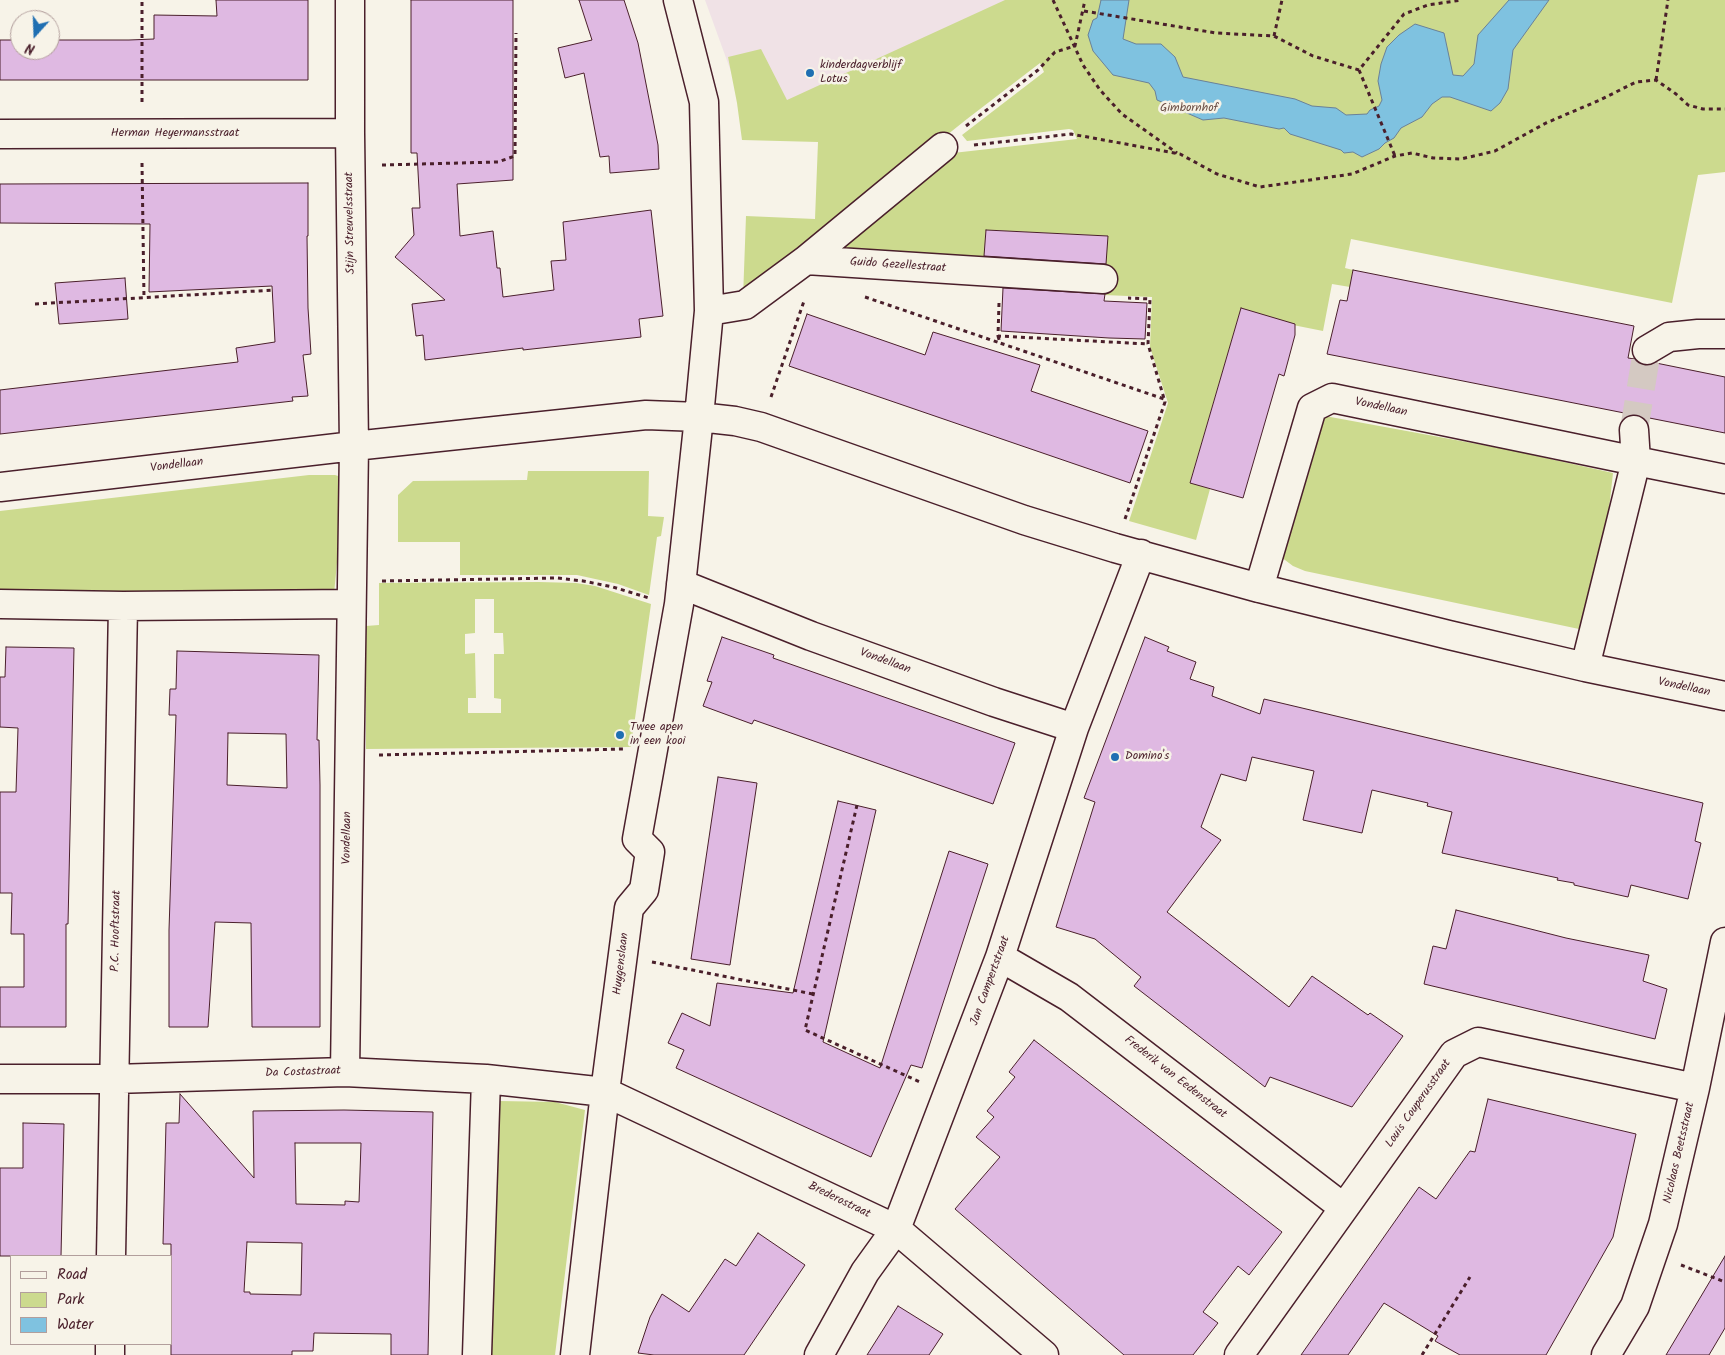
<!DOCTYPE html>
<style>
body{margin:0}
#map{position:relative;width:1725px;height:1355px;overflow:hidden;background:#f7f3e8;font-family:Kalam,sans-serif}
canvas{display:block}
.legend{position:absolute;left:10px;top:1255px;width:162px;height:90px;box-sizing:border-box;background:#f7f3e8;border:1px solid #b29e9c;margin:0;padding:6px 9px;list-style:none;font-size:15px;color:#4a1f2b}
.legend li{display:flex;align-items:center;gap:10px;height:25px}
.legend b{width:25px;border:1px solid #b29e9c}
.north{position:absolute;left:10px;top:10px;width:50px;height:50px;box-sizing:border-box;background:#f7f3e8;border:1px solid #b29e9c;border-radius:50%;rotate:200deg;font-size:14px;font-weight:700;line-height:20px;text-align:center;color:#4a1f2b}
.north::after{content:'';display:block;margin:auto;width:18px;height:22px;background:#1f6fb2;clip-path:polygon(50% 0,100% 100%,50% 72%,0 100%)}
</style>
<div id="map">
<canvas width="1725" height="1355"></canvas>
<ul class="legend">
<li><b style="height:6px;background:#f7f3e8"></b>Road</li>
<li><b style="height:14px;background:#ccda8e"></b>Park</li>
<li><b style="height:14px;background:#7fc2e0"></b>Water</li>
</ul>
<div class="north">N</div>
</div>
<script>
const ctx = document.querySelector('canvas').getContext('2d');
ctx.lineJoin = 'round';
function fill(path, color) { ctx.fillStyle = color; ctx.fill(path, 'evenodd'); }
const shape = rows => new Path2D(rows.map(r => 'M' + r).join(''));
function strokePath(path, color, width, dash) { ctx.strokeStyle = color; ctx.lineWidth = width; ctx.lineCap = dash ? 'butt' : 'round'; ctx.setLineDash(dash || []); ctx.stroke(path); }
function drawText(font, color, halo, rows, align = 'center') {
  ctx.font = font + ' Kalam,sans-serif'; ctx.lineWidth = 5; ctx.setLineDash([]); ctx.textBaseline = 'middle'; ctx.strokeStyle = halo; ctx.fillStyle = color; for (const [text, x, y, turn = 0] of rows) {
    ctx.save(); ctx.translate(x, y); ctx.rotate((+turn || 0) * Math.PI / 180); ctx.textAlign = isNaN(turn) ? turn : align; if (halo) ctx.strokeText(text, 0, 0); ctx.fillText(text, 0, 0); ctx.restore();
  }
}
const built = shape([
 [705,0,1015,0,750,124]
]);
const green = shape([
 [1005,0,1725,0,1725,172,1698,175,1672,303,1351,239,1345,268,1353,270,1350,287,1332,284,1323,331,1293,325,1241,308,1190,482,1210,489,1196,540,1129,521,1168,403,1150,347,1152,297,1104,295,1107,236,986,230,984,260,825,252,953,153,1077,139,1073,130,1069,129,967,141,962,135,1044,72,1040,63,967,119,743,298,746,216,815,219,818,142,742,140,737,103,728,57,761,49,787,100],
 [1325,416,1510,450,1613,473,1604,554,1579,629,1305,571,1293,566,1281,557],
 [528,471,649,471,648,516,664,517,661,536,657,537,649,595,618,584,577,575,460,575,460,542,398,542,398,495,413,481,527,480],
 [309,475,335,475,345,478,334,594,0,593,0,511],
 [539,582,576,583,595,586,651,604,631,747,366,749,366,626,379,625,379,583],
 [475,599,494,599,494,633,503,633,504,654,494,654,494,698,501,699,501,713,468,713,468,698,476,698,475,653,465,654,465,634,475,633],
 [499,1101,555,1102,585,1110,555,1355,490,1355]
]);
const water = shape([
 [1101,0,1129,0,1123,39,1136,44,1161,44,1175,57,1183,77,1295,99,1312,106,1336,108,1346,115,1367,114,1370,110,1379,106,1382,100,1378,81,1381,64,1387,47,1399,35,1415,24,1444,33,1453,75,1463,76,1474,64,1478,35,1509,0,1549,0,1513,50,1508,89,1500,103,1491,111,1450,97,1442,97,1432,104,1422,117,1401,128,1394,138,1385,143,1379,149,1362,157,1353,152,1344,153,1341,150,1290,134,1284,128,1279,129,1224,118,1203,120,1157,100,1155,91,1149,83,1113,75,1093,51,1088,35,1093,20,1097,18,1101,0]
]);
const building = shape([
 [216,0,308,0,308,80,0,80,0,40,20,40,20,50,50,50,50,40,129,40,154,39,154,15,217,16,216,0],
 [411,0,513,0,513,180,457,184,460,236,493,231,497,268,500,268,503,297,554,290,551,261,566,260,563,222,651,210,663,316,639,319,641,337,523,350,523,348,425,360,423,335,416,336,412,304,445,300,395,257,414,235,412,208,420,208,417,153,411,153,411,0],
 [579,0,624,0,638,43,658,145,659,169,610,173,609,156,600,157,584,73,565,78,558,48,592,40,579,0],
 [308,183,308,236,307,236,308,308,311,354,303,355,308,396,292,397,293,401,0,434,0,390,238,362,236,348,275,342,272,286,149,292,150,224,0,223,0,184,308,183],
 [986,230,1108,236,1106,264,984,256,986,230],
 [1353,270,1634,326,1628,358,1635,359,1640,364,1647,366,1656,363,1725,377,1725,433,1327,354,1340,300,1347,301,1353,270],
 [125,278,128,319,59,324,55,283,125,278],
 [1003,288,1105,294,1104,301,1147,303,1145,339,1109,338,1001,331,1003,288],
 [1241,308,1295,324,1295,335,1284,376,1279,374,1243,498,1190,483,1241,308],
 [807,314,925,355,933,332,1040,365,1031,391,1148,431,1130,483,789,366,807,314],
 [722,637,774,655,773,658,1015,743,993,804,754,720,752,724,703,706,712,682,707,681,722,637],
 [1145,637,1169,647,1167,651,1196,662,1190,679,1214,687,1212,696,1260,714,1264,699,1703,803,1695,841,1701,843,1688,899,1631,885,1628,897,1574,885,1574,883,1557,880,1558,878,1442,853,1452,812,1427,806,1428,803,1372,790,1362,833,1303,820,1314,771,1252,757,1246,781,1221,774,1201,827,1221,840,1167,912,1289,1007,1312,976,1368,1015,1370,1013,1403,1036,1352,1107,1270,1077,1265,1087,1134,986,1141,977,1095,939,1056,927,1095,802,1084,798,1145,637],
 [6,647,74,648,68,924,66,924,66,1027,0,1027,0,987,24,987,24,934,11,934,12,893,0,893,0,792,16,792,18,728,0,727,0,677,5,677,6,647],
 [177,651,319,655,317,740,319,740,320,785,320,1027,252,1027,251,923,215,922,208,1027,169,1027,169,930,176,715,169,715,170,689,176,689,177,651],
 [228,733,286,734,287,788,227,785,228,733],
 [718,777,757,783,730,965,691,959,718,777],
 [838,801,876,810,823,1042,880,1068,949,851,988,864,922,1068,911,1065,871,1157,676,1068,684,1050,668,1043,682,1013,710,1026,717,983,793,993,838,801],
 [1456,910,1566,938,1649,955,1643,981,1667,989,1655,1039,1424,984,1433,946,1446,949,1456,910],
 [1034,1040,1282,1232,1249,1275,1238,1266,1203,1312,1218,1323,1193,1355,1124,1355,955,1209,1000,1157,976,1137,994,1117,987,1111,1015,1077,1009,1072,1034,1040],
 [180,1094,254,1178,253,1111,344,1110,433,1112,428,1355,391,1355,391,1334,314,1333,313,1351,292,1351,292,1355,171,1355,171,1244,163,1244,166,1123,179,1123,180,1094],
 [295,1143,361,1143,359,1202,345,1201,345,1205,296,1204,295,1143],
 [247,1242,302,1243,301,1295,250,1294,250,1292,244,1292,247,1242],
 [1488,1099,1636,1134,1613,1237,1546,1355,1460,1355,1435,1341,1438,1336,1384,1303,1348,1355,1301,1355,1419,1187,1436,1199,1470,1151,1475,1152,1488,1099],
 [23,1123,64,1124,61,1256,0,1256,0,1168,23,1168,23,1123],
 [758,1233,805,1265,744,1355,654,1355,638,1353,650,1317,662,1294,689,1312,725,1259,736,1266,758,1233],
 [1725,1256,1725,1328,1709,1355,1666,1355,1725,1256],
 [898,1306,943,1334,929,1355,867,1355,898,1306]
]);
const minorTunnel = shape([
 [1634,430,1647,350]
]);
const path = shape([
 [1053,0,1083,65,1100,90,1122,114,1177,153],
 [1084,11,1216,33,1274,36,1313,56,1359,70,1404,14,1428,5,1462,0],
 [1274,36,1282,0],
 [1359,70,1395,156],
 [1656,80,1668,0],
 [142,102,142,0],
 [966,126,1038,70,1055,52,1075,46,1085,0],
 [974,145,1071,134,1180,154,1217,174,1260,187,1352,174,1395,156,1412,153,1433,158,1461,159,1495,151,1546,123,1600,100,1636,82,1656,80,1676,94,1688,105,1703,109,1725,109],
 [142,163,144,298],
 [382,165,498,162,515,156,516,33],
 [865,297,1000,343],
 [999,303,998,336,1148,344],
 [35,304,274,290],
 [998,336,1000,343,1164,399],
 [771,397,804,301],
 [1125,519,1165,402,1148,344,1150,299,1128,298],
 [382,581,557,578,583,581,613,587,649,598],
 [379,755,623,749],
 [857,805,805,1030,920,1082],
 [652,962,813,994],
 [1681,1265,1725,1282],
 [1422,1355,1470,1277]
]);
const minor = shape([
 [0,134,350,133],
 [806,260,943,147],
 [709,311,745,305,806,260,1103,279],
 [1647,350,1669,337,1698,334,1725,334],
 [1634,430,1636,461,1725,479],
 [0,487,354,446,646,415,699,417,735,421,761,427,1024,520,1115,548,1259,588,1449,635,1585,667,1725,696],
 [681,584,811,636,994,702,1074,728],
 [1259,588,1312,408,1332,398,1636,461,1585,667],
 [0,604,123,606,351,604],
 [1000,957,1069,997,1344,1208],
 [345,1072,354,446,350,133,350,0],
 [0,1079,114,1079,345,1072,486,1079,605,1092,896,1229,1044,1355],
 [111,1256,123,606],
 [110,1355,110,1344],
 [477,1355,486,1079],
 [575,1355,605,1092,629,908,644,890,650,852,637,839,679,604,699,417,709,311,704,102,678,0],
 [819,1355,865,1272,896,1229,1000,957,1074,728,1141,554],
 [1239,1355,1454,1054,1478,1042,1695,1088],
 [1606,1355,1635,1306,1663,1224,1695,1088,1725,942]
]);
const markers = [
 [810,73,5,"#1f6fb2"],
 [620,735,5,"#1f6fb2"],
 [1115,757,5,"#1f6fb2"]
];
const poiNames = [
 ["kinderdagverblijf",820,66],
 ["Lotus",820,80],
 ["Twee apen",630,728],
 ["in een kooi",630,742],
 ["Domino's",1125,757]
];
const parkNames = [
 ["Gimbornhof",1189,109]
];
const streetNames = [
 ["Herman Heyermansstraat",175,134],
 ["Stijn Streuvelsstraat",351,223,-91],
 ["Guido Gezellestraat",898,266,4],
 ["Vondellaan",1381,408,12],
 ["Vondellaan",177,466,-7],
 ["Vondellaan",885,662,20],
 ["Vondellaan",1684,688,12],
 ["Vondellaan",348,838,-89],
 ["P.C. Hooftstraat",117,931,-89],
 ["Huygenslaan",622,964,-83],
 ["Jan Campertstraat",991,981,-70],
 ["Da Costastraat",303,1073,-2],
 ["Frederik van Eedenstraat",1175,1078,38],
 ["Louis Couperusstraat",1419,1104,-55],
 ["Nicolaas Beetsstraat",1680,1153,-77],
 ["Brederostraat",839,1201,26]
];
fill(built, '#f0e2e6');
fill(green, '#ccda8e');
fill(water, '#7fc2e0');
strokePath(water, '#6a8198', 1);
fill(building, '#dfb9e2');
strokePath(building, '#4a1f2b', 1);
strokePath(minorTunnel, '#d4c9c2', 28, [28, 14]);
strokePath(minor, '#4a1f2b', 31);
strokePath(path, '#4a1f2b', 3, [4, 4]);
strokePath(minor, '#f7f3e8', 28);
for (const [x, y, r, color] of markers) { const dot = new Path2D(); dot.arc(x, y, r, 0, 2 * Math.PI); ctx.fillStyle = color; ctx.fill(dot); strokePath(dot, '#f7f3e8', 2); }
drawText('12px', '#4a1f2b', '#f7f3e8', poiNames, 'left');
drawText('12px', '#6a4e44', '#f7f3e8', parkNames);
drawText('12px', '#4a1f2b', '#f7f3e8', streetNames);
</script>
